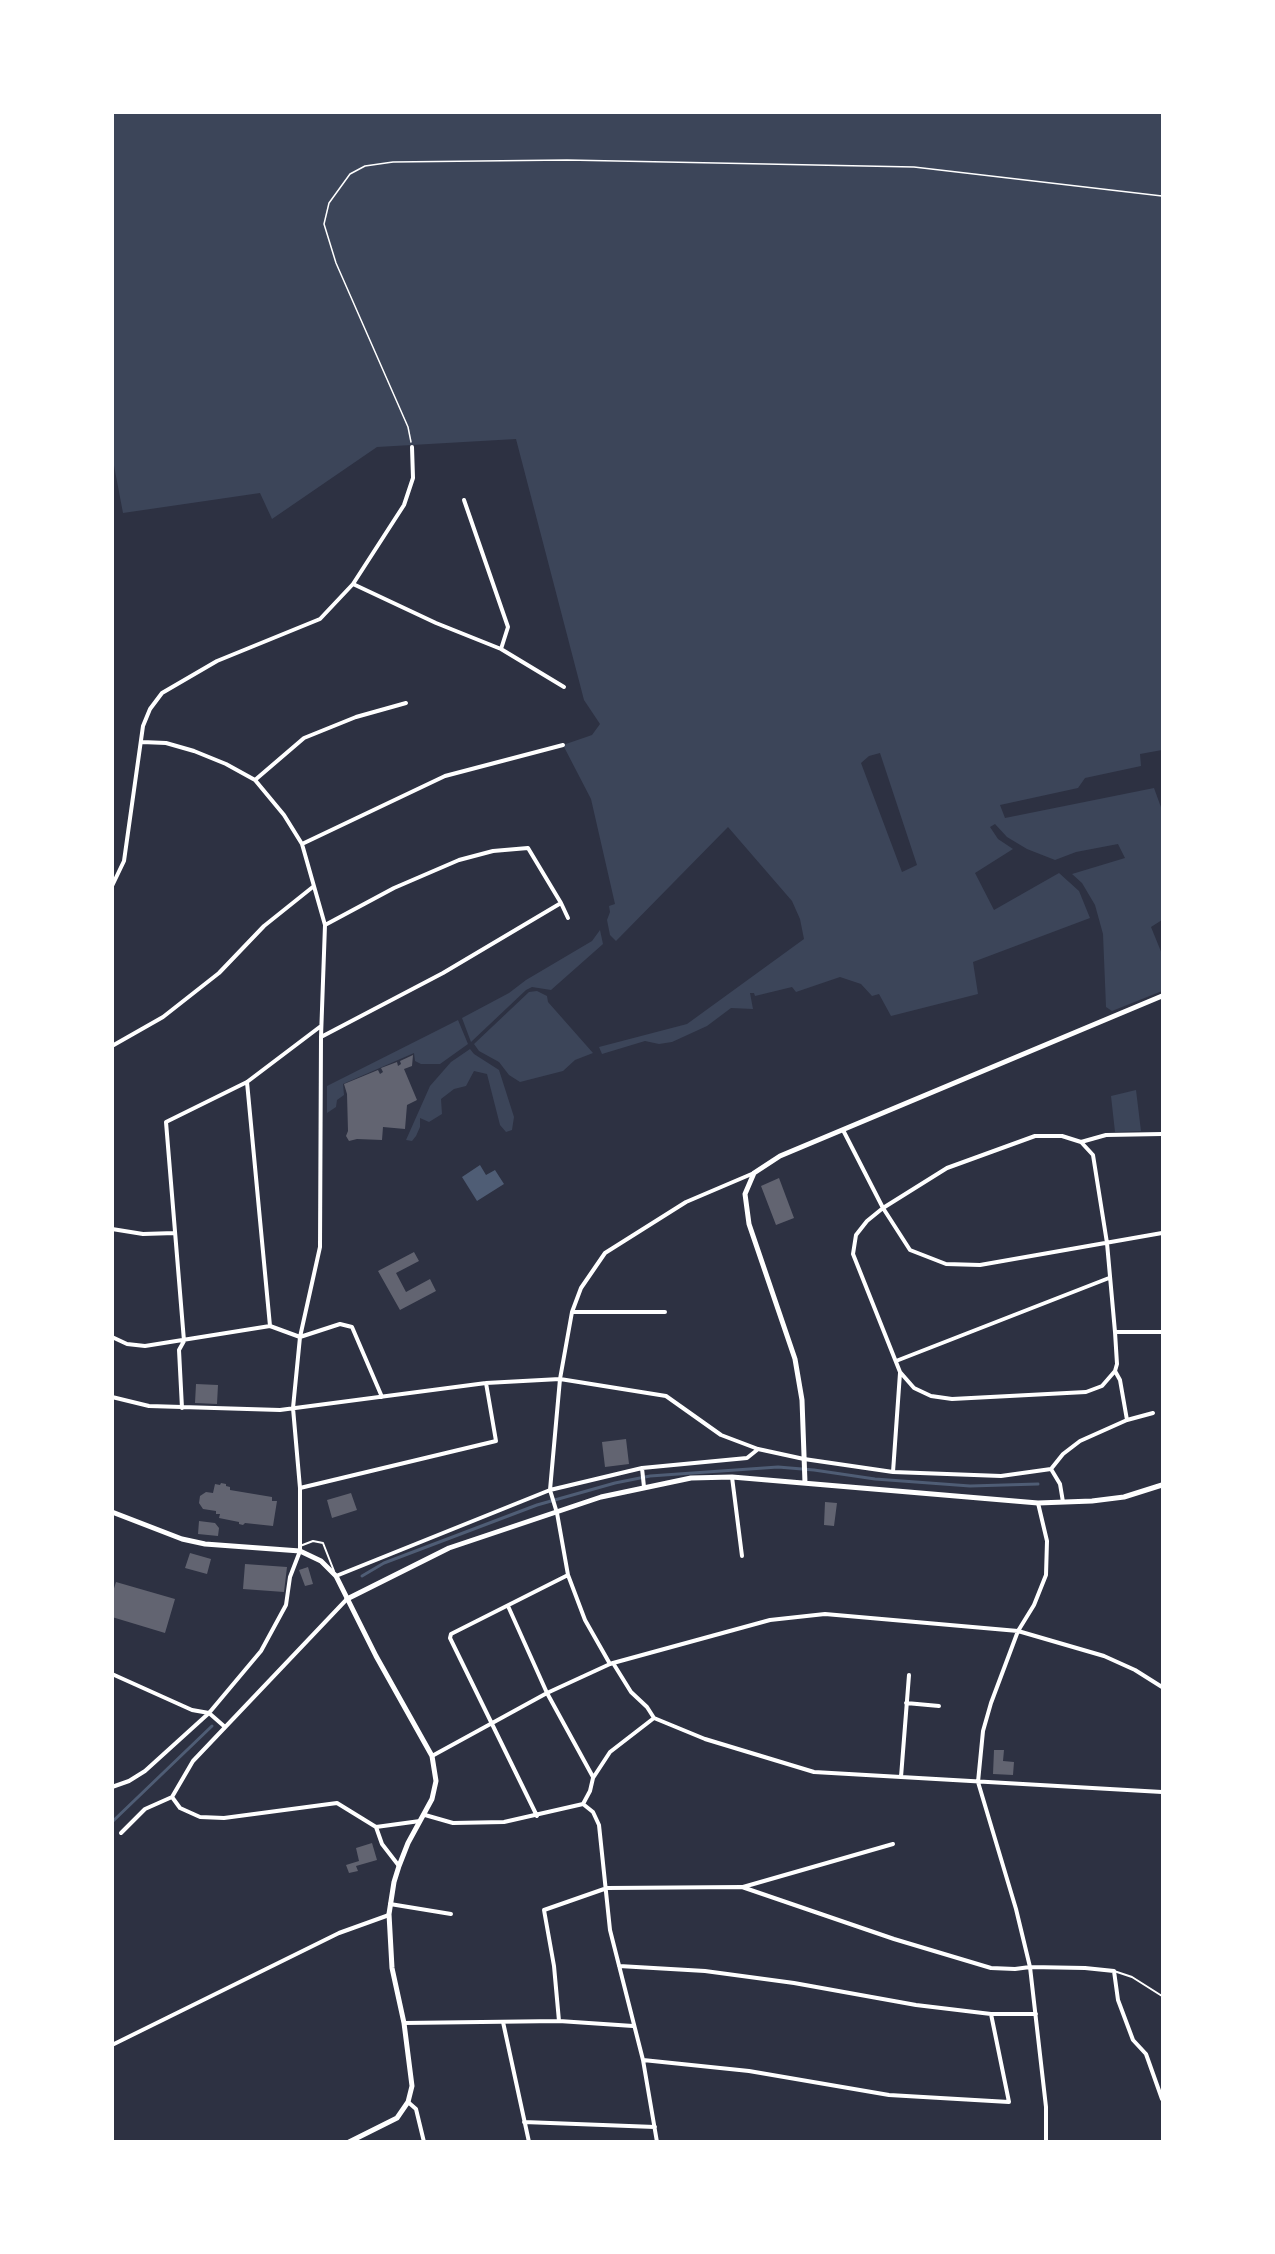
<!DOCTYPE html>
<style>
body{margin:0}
#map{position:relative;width:1275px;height:2254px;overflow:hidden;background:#2d3142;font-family:"Golos Text",sans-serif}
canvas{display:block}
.frame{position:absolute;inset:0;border:114px solid #fff;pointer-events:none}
</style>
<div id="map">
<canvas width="1275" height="2254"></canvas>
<div class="frame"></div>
</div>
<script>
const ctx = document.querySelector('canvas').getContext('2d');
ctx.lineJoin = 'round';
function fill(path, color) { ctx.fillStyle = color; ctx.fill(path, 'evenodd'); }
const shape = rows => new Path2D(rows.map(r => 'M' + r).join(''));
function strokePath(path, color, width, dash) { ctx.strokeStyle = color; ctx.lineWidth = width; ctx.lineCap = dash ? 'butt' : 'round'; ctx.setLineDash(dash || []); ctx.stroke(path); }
const green = shape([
 [112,113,1162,113,1162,750,1140,754,1141,766,1085,778,1078,788,1000,805,1005,818,1154,788,1162,810,1162,920,1151,927,1162,954,1162,991,1112,1011,1106,1007,1103,934,1095,905,1082,883,1072,874,1125,858,1118,844,1076,852,1055,860,1027,849,1007,837,995,824,990,827,998,839,1013,849,975,873,994,910,1059,873,1079,891,1090,918,973,962,978,994,891,1016,879,994,872,996,861,984,840,977,796,992,792,987,755,996,754,993,750,993,753,1009,731,1008,707,1026,672,1042,659,1044,645,1041,602,1054,599,1047,687,1024,804,939,800,919,792,901,728,827,616,941,610,935,607,920,610,912,609,906,615,904,591,799,563,745,592,735,600,724,584,700,516,439,377,447,272,519,260,493,123,513,112,455],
 [880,753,917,865,902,872,861,763,869,756],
 [600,930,603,944,551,990,532,987,526,990,471,1042,462,1018,509,993,526,980,592,941],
 [537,991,547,996,548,1002,593,1053,575,1060,563,1071,520,1082,509,1075,499,1062,479,1051,474,1044,529,992],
 [458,1020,468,1044,440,1064,421,1064,415,1061,414,1053,343,1084,344,1095,337,1100,336,1107,327,1113,327,1086],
 [470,1049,474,1054,499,1070,514,1117,512,1130,506,1132,500,1125,487,1074,474,1071,466,1086,454,1089,441,1099,442,1114,429,1122,420,1118,420,1127,416,1136,412,1141,406,1140,430,1086,451,1062],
 [1136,1090,1141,1131,1115,1132,1111,1096]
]);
const water = shape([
 [480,1165,486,1175,495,1170,504,1184,477,1201,462,1177]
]);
const stream = shape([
 [362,1576,384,1563,537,1505,615,1483,650,1476,778,1467,814,1470,875,1479,970,1486,1038,1484],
 [112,1822,212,1726]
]);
const building = shape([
 [413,1055,412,1066,404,1069,417,1100,407,1105,405,1129,383,1127,382,1140,357,1139,349,1141,346,1136,348,1131,347,1094,344,1084,378,1070,380,1074,383,1072,381,1068,397,1062,398,1066,401,1064,400,1061],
 [779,1178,794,1218,776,1225,761,1186],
 [414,1252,419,1261,396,1273,406,1292,430,1279,436,1291,400,1310,378,1271],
 [196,1384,218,1385,217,1404,195,1403],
 [626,1439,629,1464,605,1467,602,1442],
 [221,1483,226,1484,226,1486,230,1487,230,1490,272,1497,272,1501,277,1501,273,1526,245,1523,243,1525,239,1524,239,1522,219,1518,220,1514,216,1514,216,1511,203,1509,199,1503,200,1496,206,1492,213,1493,215,1484,220,1485],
 [351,1493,357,1510,332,1518,327,1500],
 [825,1502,837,1503,834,1526,824,1525],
 [199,1521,215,1523,219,1528,218,1536,198,1534],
 [190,1553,211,1559,207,1574,185,1568],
 [245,1564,287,1567,284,1592,243,1589],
 [308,1567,313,1584,305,1586,299,1570],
 [116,1582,175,1599,165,1633,112,1617,112,1595],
 [994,1750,1004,1750,1003,1761,1014,1762,1013,1775,993,1774],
 [372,1843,377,1860,356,1866,358,1871,349,1873,346,1865,359,1861,356,1848]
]);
const path = shape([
 [411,442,408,427,336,263,324,224,329,203,350,174,365,166,393,162,567,160,914,167,1162,196]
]);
const service = shape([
 [300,1546,313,1541,323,1543,334,1571],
 [1114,1971,1132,1977,1162,1996]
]);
const minor = shape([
 [464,500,508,627,501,649],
 [353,584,436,623,501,649,564,687],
 [255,780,304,738,356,717,406,703],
 [302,844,445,776,563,745],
 [112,886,124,861,143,726,150,709,162,693,217,661,320,619,353,584,404,505,413,478,412,447],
 [325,925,394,888,459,860,493,851,528,848,561,903],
 [321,1037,443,973,561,903,568,918],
 [112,1046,163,1017,219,973,264,926,314,886],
 [247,1082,270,1326],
 [843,1130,883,1208,910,1250,946,1264,980,1265,1162,1233],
 [1081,1142,1106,1135,1162,1134],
 [754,1173,686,1202,605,1253,581,1288,572,1312,560,1379,550,1490,557,1513,568,1575,585,1620,610,1664,613,1663,631,1692,647,1707,654,1718,705,1739,814,1772,1162,1792],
 [112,1229,143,1234,175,1233],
 [572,1312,665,1312],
 [1115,1332,1162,1332],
 [112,1337,127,1344,145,1346,270,1326,300,1337],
 [300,1337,340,1324,352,1327,382,1397],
 [896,1361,1109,1278],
 [1115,1371,1102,1386,1086,1392,952,1399,931,1396,914,1388,900,1372,853,1254,856,1235,867,1221,883,1208,947,1168,1035,1136,1062,1136,1081,1142,1093,1155,1107,1243,1115,1332,1117,1364,1115,1371,1120,1380,1127,1420],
 [112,1397,149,1406,280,1410,486,1383,560,1379,666,1396,721,1435,758,1449,804,1459,893,1472,1001,1476,1051,1469,1060,1484,1063,1502],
 [182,1408,179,1350,184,1341,166,1122,247,1082,321,1026],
 [642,1468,644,1487],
 [1051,1469,1063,1454,1080,1441,1127,1420,1153,1413],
 [893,1472,900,1373],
 [732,1477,742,1556],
 [300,1488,496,1441,486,1383],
 [1038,1503,1047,1541,1046,1575,1034,1605,1018,1631,991,1703,983,1731,978,1782,1016,1909,1030,1967,1046,2107,1046,2142],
 [336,1576,550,1490,642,1468,747,1458,757,1450],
 [508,1606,547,1693,593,1777],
 [613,1663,770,1620,825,1614,1018,1631,1104,1656,1135,1670,1162,1687],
 [112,1674,192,1710,209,1713,225,1727],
 [906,1703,939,1706],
 [432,1756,547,1693,610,1664],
 [901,1777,909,1675],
 [112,1787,129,1781,145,1771,209,1713,261,1651,286,1605,290,1577,300,1551,300,1488,293,1408,300,1337,320,1247,321,1037,325,925,302,844,284,815,255,780,226,764,194,751,166,743,142,742],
 [172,1797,180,1808,200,1817,224,1818,337,1803,376,1827],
 [583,1804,593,1812,599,1825,610,1930,643,2060,657,2142],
 [425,1815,453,1823,504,1822,583,1804,590,1791,593,1778,610,1752,654,1718],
 [537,1816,450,1638,451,1634,568,1575],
 [376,1827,382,1844,399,1866],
 [376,1827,420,1821],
 [121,1833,145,1809,172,1797,193,1761,347,1599],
 [743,1887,893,1844],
 [390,1904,451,1914],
 [619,1966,705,1971,794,1983,916,2005,991,2014,1036,2014],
 [559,2021,554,1966,544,1910,607,1888,742,1887,894,1939,991,1968,1015,1969,1030,1967,1085,1968,1114,1971,1118,2000,1133,2040,1146,2054,1162,2099],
 [503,2022,529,2142],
 [404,2023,559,2021,633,2026],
 [112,2045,339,1933,389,1915],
 [643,2060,749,2071,889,2095,1009,2102,991,2014],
 [408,2102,416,2109,424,2142],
 [524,2122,655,2127]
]);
const tertiary = shape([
 [805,1483,802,1400,795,1359,749,1224,745,1194,754,1173,780,1156,1162,996],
 [347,1599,449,1548,601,1497,691,1478,732,1477,1038,1503,1092,1501,1124,1497,1162,1485]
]);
const secondary = shape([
 [112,1512,182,1539,205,1544,300,1551,321,1561,336,1576,376,1656,432,1756,436,1781,432,1799,408,1843,399,1866,394,1882,389,1914,392,1968,404,2023,412,2086,408,2102,397,2118,349,2142]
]);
fill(green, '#3c4559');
fill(water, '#4f5d75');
strokePath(stream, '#4f5d75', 3);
fill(building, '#626471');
strokePath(path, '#fff', 1.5);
strokePath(service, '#fff', 2);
strokePath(minor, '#fff', 4);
strokePath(tertiary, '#fff', 5);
strokePath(secondary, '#fff', 5);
</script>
